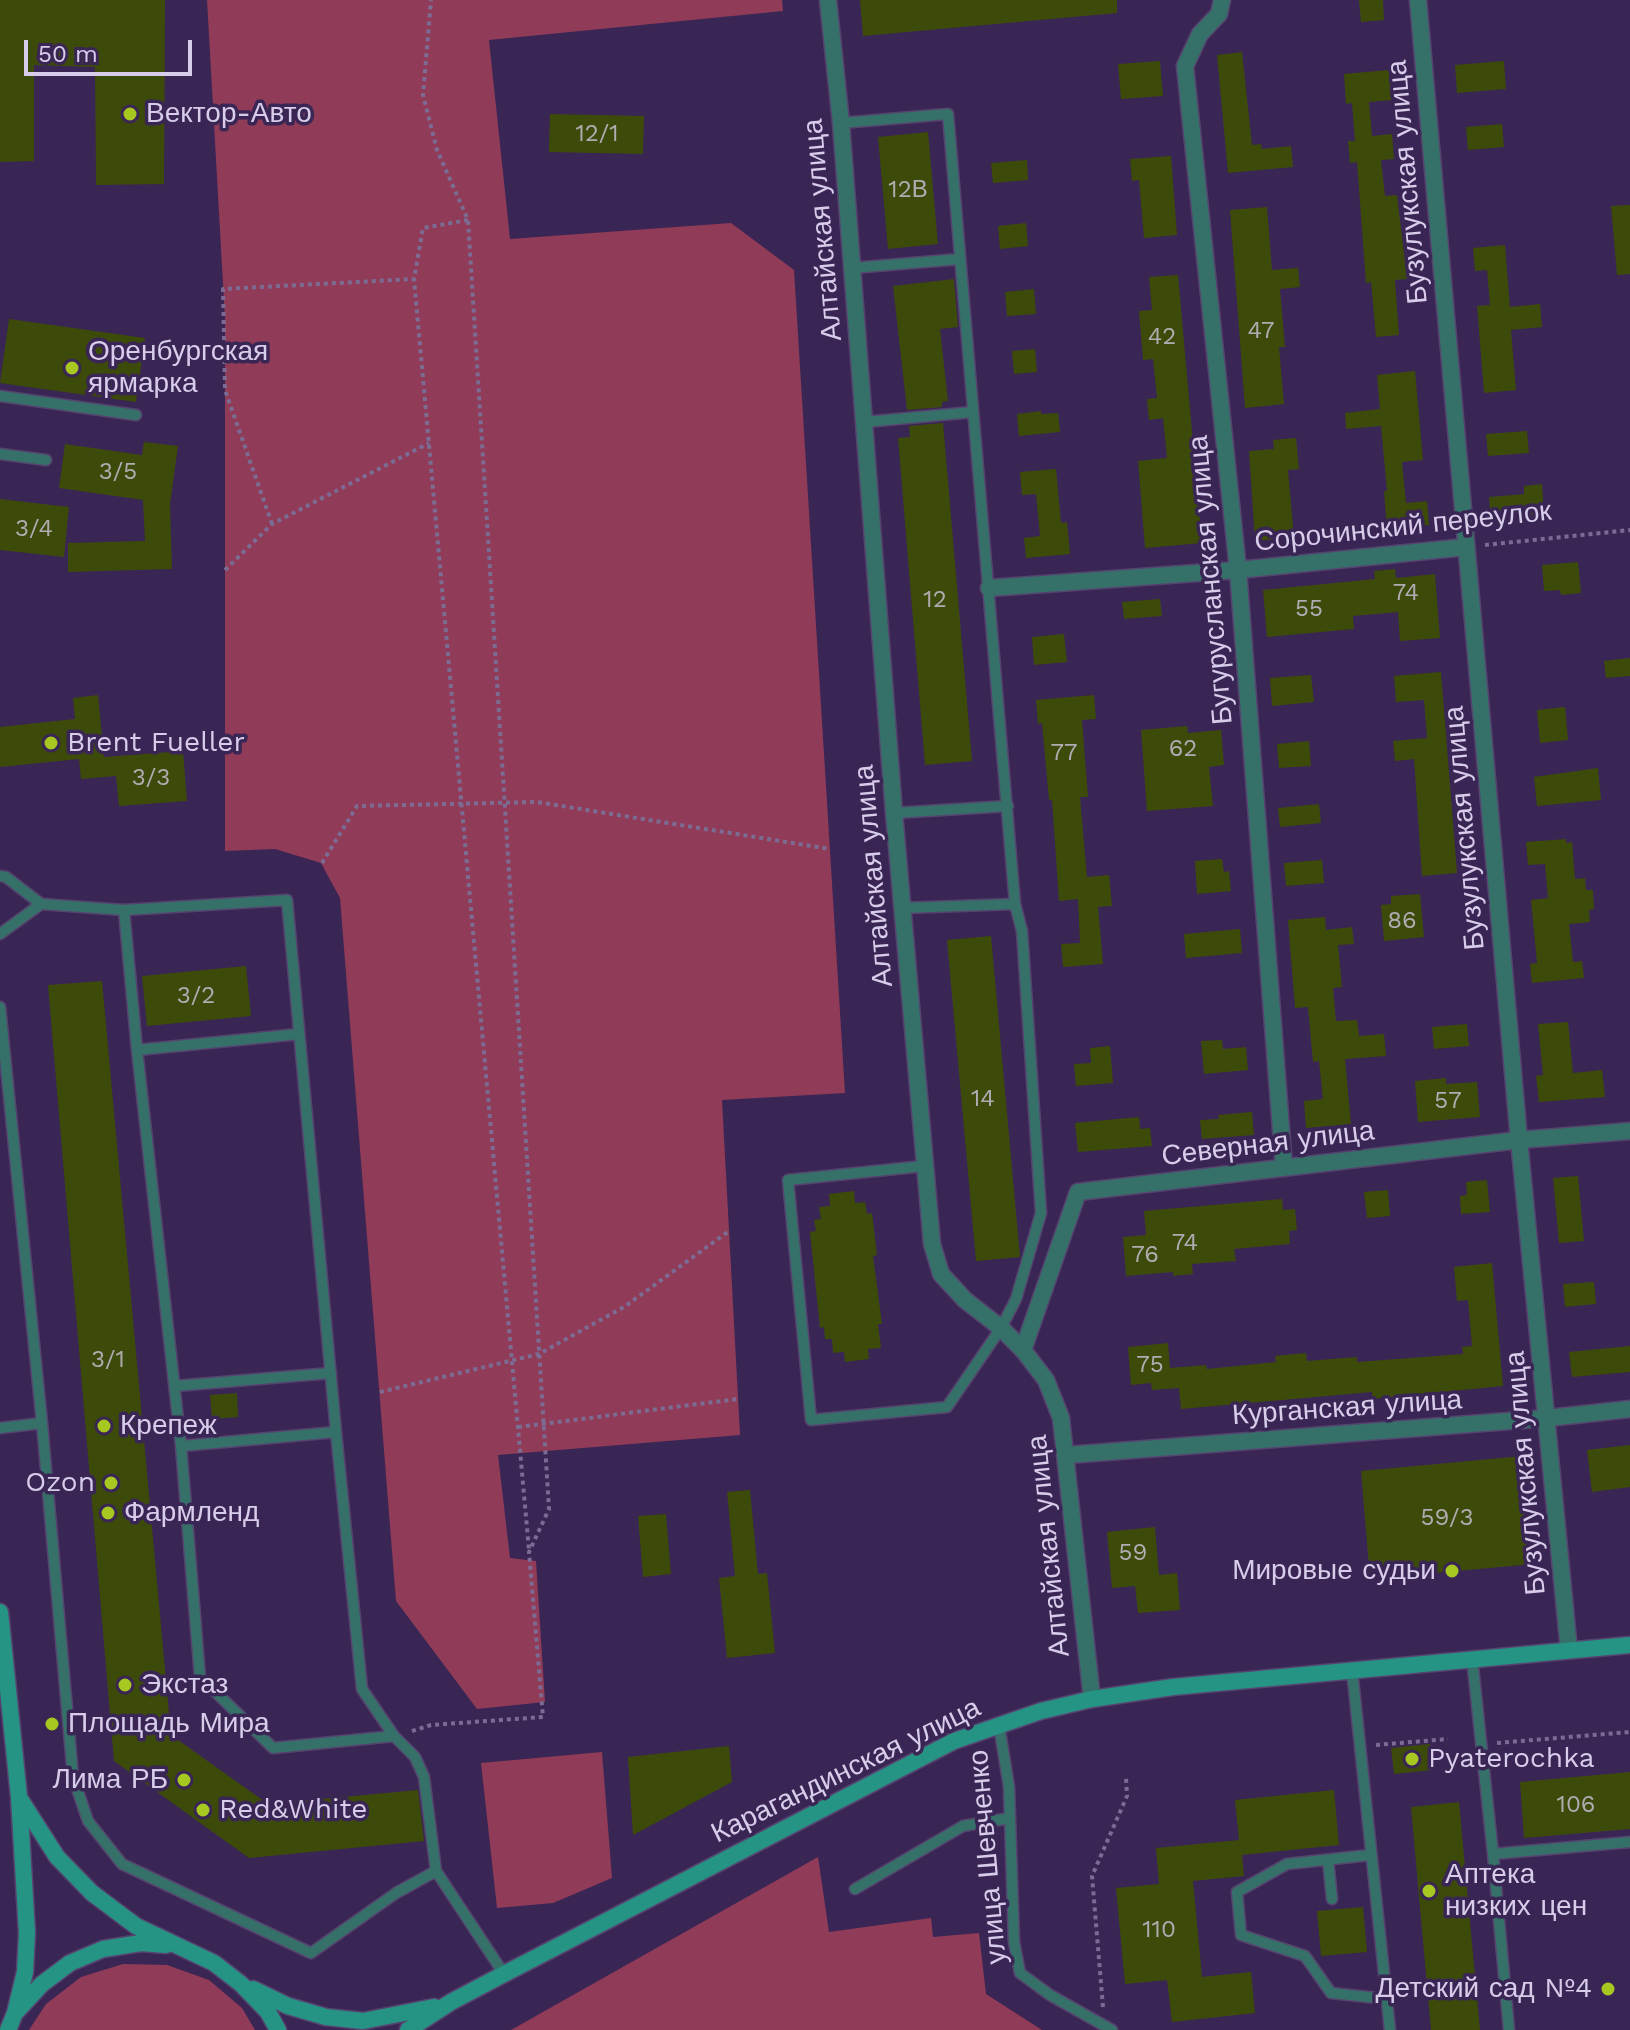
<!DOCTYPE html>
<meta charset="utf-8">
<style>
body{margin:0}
#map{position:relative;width:1630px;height:2030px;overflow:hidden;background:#3a2655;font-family:"Work Sans",sans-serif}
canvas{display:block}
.scale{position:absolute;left:24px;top:40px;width:168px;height:36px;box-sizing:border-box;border:4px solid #d7ccea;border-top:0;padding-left:10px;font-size:24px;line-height:28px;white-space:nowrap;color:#d7ccea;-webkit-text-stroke:6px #3a2655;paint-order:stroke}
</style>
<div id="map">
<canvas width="1630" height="2030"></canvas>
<div class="scale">50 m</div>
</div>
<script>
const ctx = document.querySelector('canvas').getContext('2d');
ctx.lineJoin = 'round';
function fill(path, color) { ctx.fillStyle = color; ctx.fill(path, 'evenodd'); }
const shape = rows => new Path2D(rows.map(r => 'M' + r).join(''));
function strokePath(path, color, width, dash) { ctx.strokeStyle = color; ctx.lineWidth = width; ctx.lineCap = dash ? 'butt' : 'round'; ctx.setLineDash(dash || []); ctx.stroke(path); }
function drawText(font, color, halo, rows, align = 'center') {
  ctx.font = font + ' "Work Sans",sans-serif'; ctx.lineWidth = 7; ctx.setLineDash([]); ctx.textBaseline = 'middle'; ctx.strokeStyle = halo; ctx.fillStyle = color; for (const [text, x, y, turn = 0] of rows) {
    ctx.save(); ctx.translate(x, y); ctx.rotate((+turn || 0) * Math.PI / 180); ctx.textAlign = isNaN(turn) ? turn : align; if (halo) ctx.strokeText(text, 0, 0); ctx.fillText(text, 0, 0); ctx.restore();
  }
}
const green = shape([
 [207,0,782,0,783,11,489,40,510,239,731,223,794,270,845,1093,722,1100,740,1435,498,1455,510,1558,536,1561,545,1702,477,1709,396,1601,340,898,321,863,275,849,225,851,225,319],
 [602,1752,612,1878,553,1903,497,1908,481,1763],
 [818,1857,829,1932,931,1918,933,1937,979,1933,986,1994,1042,2030,511,2030],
 [123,1964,167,1965,209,1980,242,2008,255,2030,29,2030,46,2004,81,1977]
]);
const building = shape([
 [0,0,165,0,164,184,96,185,95,67,34,65,34,161,0,162],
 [860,0,1117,0,1117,13,863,36],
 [1359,0,1383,0,1384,20,1361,22],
 [1242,52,1252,145,1261,144,1262,149,1291,146,1293,167,1228,173,1217,55],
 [1160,61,1163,96,1121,99,1118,64],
 [1504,61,1506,89,1457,93,1455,65],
 [1389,70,1392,100,1369,102,1372,136,1392,134,1394,159,1381,160,1385,196,1397,195,1407,279,1395,280,1399,335,1376,337,1371,282,1366,283,1357,162,1350,163,1348,141,1355,141,1352,103,1346,104,1344,74],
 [550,114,644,116,643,154,549,152],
 [1502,124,1504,147,1468,150,1466,127],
 [928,132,938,244,888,249,878,137],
 [1171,156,1177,235,1144,238,1139,180,1132,181,1130,159],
 [1027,160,1028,180,993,183,991,163],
 [1630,205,1630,274,1617,275,1611,206],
 [1267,207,1272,270,1298,268,1300,287,1280,289,1285,347,1279,347,1284,404,1245,408,1230,210],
 [1026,223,1028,246,1000,249,998,226],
 [1505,245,1510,307,1540,304,1542,327,1511,330,1516,390,1484,393,1477,306,1490,305,1487,270,1475,271,1473,248],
 [1178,275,1202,543,1145,548,1138,461,1167,458,1163,418,1149,420,1147,399,1157,398,1153,359,1143,360,1139,311,1152,310,1149,277],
 [954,279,958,327,940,329,948,401,942,402,942,407,907,410,893,286],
 [1034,289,1036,314,1007,316,1005,292],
 [9,319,145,338,136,402,0,383],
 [1035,349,1037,372,1014,374,1012,351],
 [1415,371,1423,460,1402,462,1406,503,1427,501,1429,525,1387,529,1384,491,1387,491,1381,426,1346,429,1345,413,1380,409,1377,375],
 [1041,411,1041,414,1058,413,1060,432,1019,436,1017,414],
 [943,423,972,761,925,765,898,438,910,437,909,426],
 [1527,431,1529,453,1488,456,1486,434],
 [1296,438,1299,469,1288,470,1294,537,1255,541,1249,451,1274,449,1273,440],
 [144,442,178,446,170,504,172,569,68,572,68,543,145,541,143,500,59,488,65,444,142,455],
 [1056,469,1061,523,1067,522,1070,554,1026,558,1024,538,1040,536,1036,494,1022,495,1020,472],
 [1542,484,1544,515,1491,519,1489,497,1524,494,1524,486],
 [0,499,69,507,64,557,0,550],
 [1578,562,1581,593,1561,595,1560,590,1544,591,1542,565],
 [1395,569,1396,578,1435,574,1440,638,1400,641,1398,612,1353,616,1354,629,1267,637,1263,590,1375,579,1374,571],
 [1160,599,1162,616,1124,619,1122,602],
 [1064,634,1067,662,1034,665,1032,637],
 [1630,658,1630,676,1606,678,1604,661],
 [1441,672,1457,873,1422,876,1414,759,1395,761,1393,741,1427,738,1424,700,1396,702,1394,676],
 [1311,675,1314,702,1272,706,1270,678],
 [98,695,104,757,183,751,187,801,119,806,116,776,81,779,79,759,0,767,0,727,75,719,73,698],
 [1094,695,1096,719,1082,720,1088,797,1080,797,1087,877,1109,875,1112,906,1098,907,1103,964,1063,967,1061,944,1080,943,1078,899,1059,901,1052,800,1049,800,1042,723,1038,724,1036,700],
 [1565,707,1568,740,1540,743,1537,710],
 [1187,726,1188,733,1221,730,1224,765,1209,767,1213,806,1147,811,1141,730],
 [1309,741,1311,766,1279,768,1277,744],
 [1598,768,1601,800,1537,806,1534,777],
 [1319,804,1321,823,1280,827,1278,808],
 [1566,839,1566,843,1572,842,1575,879,1585,878,1586,890,1593,890,1594,909,1589,910,1590,922,1569,924,1573,962,1582,961,1584,978,1532,983,1530,964,1537,963,1531,900,1548,898,1545,864,1528,865,1526,842],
 [1222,859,1224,872,1229,871,1231,891,1197,894,1195,861],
 [1322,860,1324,883,1286,886,1284,863],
 [1420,894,1424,937,1384,941,1381,905,1391,904,1391,896],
 [1325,917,1326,930,1352,927,1354,944,1338,945,1342,987,1333,988,1336,1021,1357,1020,1359,1036,1384,1034,1386,1056,1345,1059,1351,1124,1306,1128,1304,1101,1323,1099,1319,1061,1313,1062,1308,1007,1295,1008,1288,920],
 [1240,929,1242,953,1186,958,1184,934],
 [991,936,1020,1257,976,1261,947,940],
 [246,966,251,1016,147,1026,142,976],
 [102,981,171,1735,268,1804,418,1790,424,1841,249,1858,114,1761,48,985],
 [1568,1022,1573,1073,1602,1070,1605,1097,1539,1102,1536,1076,1543,1075,1538,1024],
 [1467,1024,1469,1046,1434,1049,1432,1027],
 [1222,1040,1223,1049,1246,1047,1248,1070,1204,1074,1201,1041],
 [1110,1046,1113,1083,1076,1086,1074,1064,1091,1063,1090,1048],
 [1446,1078,1446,1084,1477,1082,1480,1117,1418,1122,1415,1081],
 [1252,1112,1254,1135,1202,1139,1200,1120,1219,1119,1218,1115],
 [1139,1117,1140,1129,1150,1128,1152,1146,1078,1152,1075,1123],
 [1578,1176,1584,1241,1559,1243,1553,1178],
 [1487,1180,1490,1212,1461,1214,1460,1196,1467,1195,1466,1182],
 [1388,1190,1390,1216,1367,1218,1364,1192],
 [854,1191,855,1203,865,1202,867,1214,872,1213,877,1255,873,1256,882,1324,878,1324,881,1348,868,1349,869,1359,845,1362,844,1352,833,1353,832,1339,825,1339,824,1327,820,1328,810,1232,816,1231,814,1220,821,1219,819,1207,830,1206,829,1194],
 [1282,1199,1283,1210,1295,1209,1297,1230,1289,1231,1290,1244,1234,1249,1236,1261,1192,1264,1193,1274,1173,1276,1173,1272,1126,1276,1123,1237,1146,1235,1144,1211],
 [1492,1263,1503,1386,1372,1399,1372,1392,1181,1409,1179,1388,1152,1390,1151,1383,1131,1385,1128,1347,1168,1343,1170,1368,1206,1365,1207,1369,1276,1362,1275,1356,1306,1353,1307,1361,1357,1357,1357,1362,1463,1354,1462,1347,1472,1346,1468,1300,1457,1301,1454,1267],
 [1594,1282,1596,1304,1565,1307,1563,1284],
 [1630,1346,1630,1372,1572,1377,1569,1352],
 [237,1393,238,1417,212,1419,210,1395],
 [1630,1445,1630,1487,1592,1492,1587,1450],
 [1523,1456,1533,1564,1370,1579,1361,1471],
 [750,1490,758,1574,767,1573,775,1653,727,1658,719,1578,735,1576,727,1492],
 [666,1514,671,1574,643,1577,638,1516],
 [1155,1527,1159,1575,1177,1573,1180,1610,1138,1613,1135,1586,1112,1588,1107,1532],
 [1430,1744,1433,1770,1394,1774,1391,1748],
 [729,1746,732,1782,633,1835,628,1757],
 [1630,1772,1630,1829,1524,1838,1520,1782],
 [1334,1790,1339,1845,1242,1855,1244,1876,1193,1881,1202,1977,1251,1972,1255,2013,1172,2022,1167,1980,1125,1984,1116,1888,1159,1884,1156,1848,1239,1840,1235,1800],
 [1459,1802,1480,2030,1431,2030,1411,1807],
 [1363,1907,1367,1952,1321,1956,1317,1911]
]);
const path = shape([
 [468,220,423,228,414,279,529,1550],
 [272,524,225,390,223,289,414,279],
 [1485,545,1630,530],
 [225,570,272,524,429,443],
 [322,863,357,806,537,802,830,849],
 [380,1392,539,1354,624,1307,729,1231],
 [518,1427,738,1399],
 [412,1731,431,1725,543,1717,529,1552,549,1509,468,220,437,150,423,95,431,0],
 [1497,1743,1630,1732],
 [1376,1745,1448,1739],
 [1103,2007,1092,1876,1127,1796,1126,1777]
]);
const service = shape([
 [841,123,948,114,1015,904],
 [852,268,960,259],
 [0,396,136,415],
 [865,422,973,412],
 [0,454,46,460],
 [894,813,1008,806],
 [0,876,6,877,41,904,0,934],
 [41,904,124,910,287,900,336,1432,362,1689,394,1736,415,1757,424,1777,436,1871,504,1974],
 [902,908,1015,904,1022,931,1041,1213,1016,1299,1001,1328,947,1407,811,1420,788,1180,924,1166],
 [124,910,137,1050,299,1034],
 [0,1007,42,1423,73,1777,88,1821,122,1864,311,1953,396,1893,436,1871],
 [137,1050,181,1446,200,1677,273,1748,394,1736],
 [175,1386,331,1373],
 [0,1428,42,1423],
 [181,1446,336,1432],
 [1472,1658,1493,1854,1630,1842],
 [1352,1670,1390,2030],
 [999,1725,1009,1787,1014,1942,1020,1973,1050,1995,1112,2030],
 [1493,1854,1509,2030],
 [1370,1855,1287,1864,1237,1892,1241,1935,1305,1956,1331,1993,1387,1999],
 [1328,1860,1332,1899],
 [855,1889,963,1826,1010,1818]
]);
const minor = shape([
 [1222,0,1219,14,1200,34,1185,66,1238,570,1284,1168],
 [1418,0,1519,1140,1569,1650],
 [989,588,1238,570,1466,547],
 [1023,1350,1078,1192,1519,1140,1630,1131],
 [1067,1455,1548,1418,1630,1409]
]);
const tertiary = shape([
 [828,0,841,123,894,813,932,1244,941,1274,965,1300,1001,1328,1023,1350,1046,1380,1061,1418,1092,1699]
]);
const secondary = shape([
 [0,1612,19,1797,27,1933,25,1972,15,2013,8,2030],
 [20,1799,57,1857,92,1893,136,1926,214,1963,241,1984,268,2012,278,2030],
 [253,1989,288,2006,326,2017,363,2021,434,2007],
 [16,2012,42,1984,70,1963,103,1949,141,1943,166,1945],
 [408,2030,451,2002,504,1974,954,1741,1041,1711,1092,1699,1173,1687,1630,1645]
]);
const markers = [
 [130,114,8,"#a6c821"],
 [72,368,8,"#a6c821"],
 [51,743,8,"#a6c821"],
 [104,1426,8,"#a6c821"],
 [111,1483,8,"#a6c821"],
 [108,1513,8,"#a6c821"],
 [1452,1571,8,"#a6c821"],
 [125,1685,8,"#a6c821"],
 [52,1724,8,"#a6c821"],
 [1412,1759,8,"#a6c821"],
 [184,1780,8,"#a6c821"],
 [203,1810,8,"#a6c821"],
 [1429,1891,8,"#a6c821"],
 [1608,1989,8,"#a6c821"]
];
const numberNames = [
 ["12/1",597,134],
 ["12В",908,190],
 ["47",1261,331],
 ["42",1162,337],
 ["3/5",118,472],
 ["3/4",34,529],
 ["74",1406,593],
 ["12",935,600],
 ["55",1309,609],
 ["62",1183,749],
 ["77",1064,753],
 ["3/3",151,778],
 ["86",1402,921],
 ["3/2",196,996],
 ["14",983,1099],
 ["57",1448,1101],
 ["74",1185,1243],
 ["76",1145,1255],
 ["3/1",108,1360],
 ["75",1150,1365],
 ["59/3",1447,1518],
 ["59",1133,1553],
 ["106",1576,1805],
 ["110",1159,1930]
];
const poiNames = [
 ["Вектор-Авто",146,114],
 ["Оренбургская",88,352],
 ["ярмарка",88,384],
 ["Brent Fueller",67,743],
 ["Крепеж",120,1426],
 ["Ozon",95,1483,"right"],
 ["Фармленд",124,1513],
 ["Мировые судьи",1436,1571,"right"],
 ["Экстаз",141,1685],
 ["Площадь Мира",68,1724],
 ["Pyaterochka",1428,1759],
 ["Лима РБ",168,1780,"right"],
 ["Red&White",219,1810],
 ["Аптека",1445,1875],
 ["низких цен",1445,1907],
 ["Детский сад №4",1592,1989,"right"]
];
const streetNames = [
 ["Бузулукская улица",1408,182,-95],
 ["Алтайская улица",823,230,-95],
 ["Сорочинский переулок",1403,527,-6],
 ["Бугурусланская улица",1211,580,-95],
 ["Бузулукская улица",1465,828,-95],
 ["Алтайская улица",874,876,-95],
 ["Северная улица",1268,1144,-7],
 ["Курганская улица",1347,1408,-4],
 ["Бузулукская улица",1526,1473,-95],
 ["Алтайская улица",1049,1546,-96],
 ["Карагандинская улица",846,1771,-26],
 ["улица Шевченко",988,1857,-95]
];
fill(green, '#903b58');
fill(building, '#3d4b0a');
strokePath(service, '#564470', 13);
strokePath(minor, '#564470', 19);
strokePath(tertiary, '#564470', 19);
strokePath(secondary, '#564470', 19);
strokePath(path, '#7c6c94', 4, [4, 4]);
strokePath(service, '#357168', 10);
strokePath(minor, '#357168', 16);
strokePath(tertiary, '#357168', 16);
strokePath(secondary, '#269485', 16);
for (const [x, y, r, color] of markers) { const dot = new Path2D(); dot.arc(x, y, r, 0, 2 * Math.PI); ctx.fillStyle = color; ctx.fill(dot); strokePath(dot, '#3a2655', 3); }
drawText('24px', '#b0acb2', null, numberNames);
drawText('28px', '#d7ccea', '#3a2655', poiNames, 'left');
drawText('28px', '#d7ccea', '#3a2655', streetNames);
</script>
